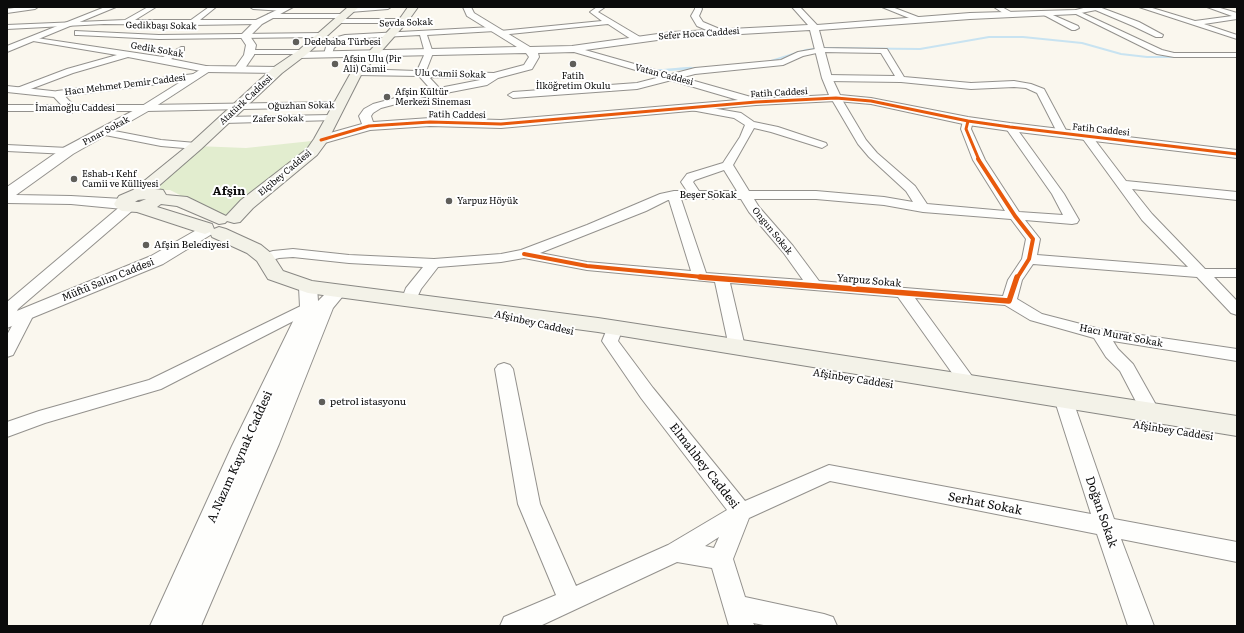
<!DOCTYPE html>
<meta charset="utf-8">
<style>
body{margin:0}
#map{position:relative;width:1244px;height:633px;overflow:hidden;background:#faf7ee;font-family:Literata,serif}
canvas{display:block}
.frame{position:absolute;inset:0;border:8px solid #0b0b0b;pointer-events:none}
</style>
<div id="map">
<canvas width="1244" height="633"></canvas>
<div class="frame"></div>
</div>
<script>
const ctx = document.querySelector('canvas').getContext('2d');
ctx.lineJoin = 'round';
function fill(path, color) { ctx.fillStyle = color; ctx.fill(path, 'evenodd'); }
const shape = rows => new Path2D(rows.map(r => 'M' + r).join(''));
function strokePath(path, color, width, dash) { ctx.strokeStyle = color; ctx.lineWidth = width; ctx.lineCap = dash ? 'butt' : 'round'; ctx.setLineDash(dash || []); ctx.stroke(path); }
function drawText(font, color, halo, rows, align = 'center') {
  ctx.font = font + ' Literata,serif'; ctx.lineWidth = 4; ctx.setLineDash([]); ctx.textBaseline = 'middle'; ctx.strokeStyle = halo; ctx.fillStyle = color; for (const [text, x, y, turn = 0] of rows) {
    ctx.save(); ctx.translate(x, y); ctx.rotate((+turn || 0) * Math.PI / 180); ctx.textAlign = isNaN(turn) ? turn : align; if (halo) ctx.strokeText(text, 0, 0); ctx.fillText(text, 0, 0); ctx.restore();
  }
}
const green = shape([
 [321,140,230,218,181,201,180,195,170,190,154,190,196,146,246,148]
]);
const streamFar1 = shape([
 [771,61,806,50,821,48,920,49,989,37,1023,37,1082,43,1121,54,1147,57,1237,57],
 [676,69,698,68]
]);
const stream = shape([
 [653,71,691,68]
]);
const minor = shape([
 [21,7,38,7,35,9,7,13,7,9,21,7],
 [148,7,156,7,135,20,191,20,209,7,216,7,200,20,259,20,263,22,259,24,191,25,104,24,7,29,7,25,125,20,148,7],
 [250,7,284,7,287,9,284,11,253,9,250,7],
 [362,7,391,7,388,9,350,12,347,10,350,8,362,7],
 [597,7,605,7,598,12,640,37,640,41,634,41,608,24,500,35,496,33,500,31,602,21,590,12,597,7],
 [695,7,701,7,702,9,699,16,703,22,722,30,722,34,716,34,697,26,691,16,695,9,695,7],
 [882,7,892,7,926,20,925,22,919,22,882,7],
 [994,7,1002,7,1016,15,1012,17,1009,17,994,7],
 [1092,7,1099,7,1139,22,1163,35,1162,37,1156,37,1133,26,1093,9,1092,7],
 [1139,7,1149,7,1195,21,1232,16,1207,7,1217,7,1237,13,1237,19,1204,24,1237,35,1237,39,1139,7],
 [1076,10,1162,50,1174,53,1237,53,1237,57,1174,57,1157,54,1074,13,1073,12,1076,10],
 [1046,12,1078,26,1079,28,1075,30,1072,30,1044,15,1044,13,1046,12],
 [268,14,344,14,348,16,344,18,268,18,268,14],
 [335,19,403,19,407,21,403,23,335,23,335,19],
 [492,27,496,29,495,31,427,35,433,53,426,71,494,73,498,76,494,79,429,77,443,92,438,95,435,94,419,76,357,75,353,72,357,69,417,71,425,53,420,35,346,39,340,42,334,48,331,56,328,56,324,54,326,47,334,38,345,35,492,27],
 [75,31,159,35,322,33,326,35,322,37,159,39,78,35,75,35,75,31],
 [30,37,163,57,181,47,184,47,184,51,171,59,206,66,278,67,282,70,278,73,206,72,128,57,73,73,20,93,17,92,15,90,17,88,67,69,117,55,33,41,29,39,30,37],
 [821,48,887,49,904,77,971,83,1014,81,1031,84,1044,89,1068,134,1067,136,1059,136,1037,93,1026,88,1014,87,971,89,901,82,827,81,823,78,827,75,895,76,881,53,821,52,803,56,783,65,695,74,637,89,513,98,508,95,513,92,637,83,695,68,781,60,798,52,821,48],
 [246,50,303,50,307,52,303,54,249,54,245,52,246,50],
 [194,74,198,77,197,79,57,97,52,94,57,91,194,74],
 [836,95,841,98,866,140,877,153,915,186,927,204,1005,211,973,160,961,129,963,121,968,118,973,121,971,129,985,160,1019,212,1063,215,1052,194,1005,127,1010,124,1014,125,1064,194,1079,220,1077,223,1072,224,1025,220,1040,239,1037,255,1188,267,1142,220,1083,139,1082,137,1083,135,1091,135,1126,181,1237,192,1237,200,1132,189,1152,214,1205,269,1237,269,1237,277,1214,277,1237,301,1237,315,1231,313,1197,277,1033,264,1022,280,1017,299,1042,314,1100,329,1237,349,1237,361,1113,341,1118,349,1133,364,1160,412,1158,417,1151,419,1144,417,1120,371,1106,357,1094,338,1030,320,1005,305,915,298,977,383,974,387,968,389,962,387,898,297,730,283,745,347,743,351,737,352,731,351,729,347,715,282,587,270,524,258,501,262,438,267,421,289,414,304,409,306,404,304,401,301,406,288,423,267,349,263,293,257,279,258,265,262,260,261,258,258,260,255,273,251,293,249,349,255,434,259,501,254,521,250,587,225,660,194,674,191,687,191,681,182,687,174,723,163,740,137,745,125,734,118,691,110,689,108,694,105,741,113,754,122,778,127,826,143,827,145,822,148,771,132,754,128,733,165,749,191,816,191,884,197,913,202,906,191,869,157,858,144,831,98,836,95],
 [724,170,737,191,699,191,693,182,695,180,724,170],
 [681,199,741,199,749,212,783,252,803,280,706,273,681,199],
 [754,199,816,199,884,205,923,212,1011,219,1026,239,1022,259,1008,280,1003,296,819,281,793,246,759,207,754,199],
 [668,200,669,200,691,271,587,262,540,253,646,211,668,200],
 [339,102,342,103,344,105,342,107,146,111,7,111,7,105,146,105,339,102],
 [331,115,336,118,335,120,224,123,219,120,224,117,331,115],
 [104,129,161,140,196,143,201,146,196,149,161,146,100,134,99,132,104,129],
 [7,145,68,148,74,151,68,154,7,151,7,145],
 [128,203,133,204,134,207,133,210,18,309,13,319,7,321,7,302,123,204,128,203],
 [309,302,315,304,317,307,315,310,161,389,45,423,7,437,7,422,39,411,149,380,309,302],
 [26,309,32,311,34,314,13,355,7,357,7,335,20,311,26,309],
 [615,323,621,324,623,328,618,341,653,388,745,501,829,465,1091,514,1054,398,1056,393,1063,391,1070,393,1072,398,1114,519,1237,542,1237,562,1121,539,1154,626,1128,626,1097,534,830,481,749,518,733,559,745,597,824,614,833,617,837,626,769,626,753,623,755,626,729,626,712,568,677,562,540,626,500,626,504,617,556,595,518,504,495,369,498,365,504,363,510,365,513,369,540,504,576,586,668,545,727,510,641,398,602,341,609,324,615,323],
 [719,537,714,548,705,546,719,537]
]);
const tertiary = shape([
 [105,7,116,7,7,52,7,46,105,7],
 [283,7,293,7,262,24,250,36,256,45,254,55,243,71,235,71,234,69,244,55,246,45,240,36,256,20,283,7],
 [463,7,471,7,474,13,530,47,572,46,672,32,808,25,792,7,800,7,817,25,970,13,1076,10,1087,7,1102,7,1101,9,1076,14,970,19,819,30,832,78,840,95,871,98,968,117,1010,123,1237,150,1237,158,1010,131,968,125,871,104,836,101,756,105,501,128,430,126,370,130,321,144,316,143,315,140,316,137,362,124,359,116,364,109,373,104,414,93,480,80,490,74,524,65,529,57,526,53,299,58,294,55,299,52,517,47,467,16,463,7],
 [810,30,822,78,829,95,753,99,751,97,585,50,672,38,810,30],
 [574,52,738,100,501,120,430,118,373,122,371,116,373,113,381,108,415,99,487,85,498,78,532,69,539,57,538,53,574,52],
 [206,66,210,67,211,69,210,71,150,110,73,154,16,195,71,196,123,199,128,201,131,204,128,207,123,209,71,204,7,203,7,187,63,148,142,106,206,66],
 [7,86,61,92,77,109,75,111,71,113,67,111,54,97,7,92,7,86],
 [206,226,212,228,214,231,212,234,163,264,7,328,7,315,151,256,200,228,206,226],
 [308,282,314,283,317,287,318,301,332,287,338,286,344,287,347,291,333,308,279,444,201,626,150,626,232,446,300,307,299,287,302,283,308,282]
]);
const secondary = shape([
 [348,7,359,7,307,54,282,73,201,149,155,189,163,190,166,195,187,197,226,216,241,200,307,149,314,139,353,69,401,17,408,7,418,7,408,21,362,73,328,140,317,155,253,208,240,222,234,223,227,221,225,223,219,224,177,206,161,204,157,207,212,224,214,229,219,227,226,229,261,245,272,254,283,271,312,281,598,318,1237,416,1237,436,598,332,308,293,268,279,257,261,247,253,212,237,210,232,205,234,198,232,137,212,122,211,117,208,114,204,119,196,133,190,191,143,274,67,299,50,348,7],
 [146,199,139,202,135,202,138,200,146,199]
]);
const cyclewayFar2 = shape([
 [968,121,966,129,979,160],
 [321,140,369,126,430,122,501,124,756,102,836,98,871,101,968,121,1010,127,1237,154]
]);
const cyclewayFar1 = shape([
 [978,159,1015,216,1033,239,1029,259,1017,278],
 [524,254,587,266,713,278]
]);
const cycleway = shape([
 [700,277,1009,301,1017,277]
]);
const markers = [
 [296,42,4,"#5f5e5a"],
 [335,64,4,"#5f5e5a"],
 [573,64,4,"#5f5e5a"],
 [387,97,4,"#5f5e5a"],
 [74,179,4,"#5f5e5a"],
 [449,201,4,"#5f5e5a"],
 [146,245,4,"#5f5e5a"],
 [322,402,4,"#5f5e5a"]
];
const farStreetnames = [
 ["Sevda Sokak",406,23,-2],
 ["Gedikbaşı Sokak",161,26,1],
 ["Sefer Hoca Caddesi",699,34,-4],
 ["Gedik Sokak",157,50,10],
 ["Ulu Camii Sokak",450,74,2],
 ["Vatan Caddesi",664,75,15],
 ["Hacı Mehmet Demir Caddesi",125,85,-7],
 ["Fatih Caddesi",779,93,-3],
 ["Atatürk Caddesi",246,100,-43],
 ["Oğuzhan Sokak",301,106,-1],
 ["İmamoğlu Caddesi",75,108],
 ["Fatih Caddesi",457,115,1],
 ["Zafer Sokak",278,119,-1],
 ["Fatih Caddesi",1101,130,6],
 ["Pınar Sokak",106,131,-28],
 ["Elçibey Caddesi",285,173,-40],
 ["Ongun Sokak",772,231,51]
];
const farPoinames = [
 ["Dedebaba Türbesi",304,42],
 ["Afşin Ulu (Pir",343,59],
 ["Ali) Camii",343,69],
 ["Fatih",573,76,"center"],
 ["İlköğretim Okulu",573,86,"center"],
 ["Afşin Kültür",395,92],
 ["Merkezi Sineması",395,102],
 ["Eshab-ı Kehf",82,174],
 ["Camii ve Külliyesi",82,184],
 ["Yarpuz Höyük",457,201]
];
const streetNames = [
 ["Beşer Sokak",708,195],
 ["Müftü Salim Caddesi",108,280,-22],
 ["Yarpuz Sokak",869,281,5],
 ["Afşinbey Caddesi",534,323,13],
 ["Hacı Murat Sokak",1121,336,11],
 ["Afşinbey Caddesi",853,379,9],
 ["Afşinbey Caddesi",1173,431,9]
];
const poiNames = [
 ["Afşin Belediyesi",154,245],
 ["petrol istasyonu",330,402]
];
const farDistrictnames = [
 ["Afşin",229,191]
];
const nearStreetnames = [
 ["A.Nazım Kaynak Caddesi",240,457,-66],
 ["Elmalıbey Caddesi",704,466,52],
 ["Serhat Sokak",985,504,11],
 ["Doğan Sokak",1101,512,71]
];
fill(green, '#e2edcf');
strokePath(streamFar1, '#c8e3f1', 2);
strokePath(stream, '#c8e3f1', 2.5);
strokePath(minor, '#93918d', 2);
strokePath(tertiary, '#93918d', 2);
strokePath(secondary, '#898884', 2);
fill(minor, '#fefefc');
fill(tertiary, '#fefefc');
fill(secondary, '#f3f2e8');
strokePath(cyclewayFar2, '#e8590c', 3);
strokePath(cyclewayFar1, '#e8590c', 4);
strokePath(cycleway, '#e8590c', 5.5);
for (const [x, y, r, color] of markers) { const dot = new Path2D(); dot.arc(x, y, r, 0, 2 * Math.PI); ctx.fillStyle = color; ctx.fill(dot); strokePath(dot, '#fff', 1.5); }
drawText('9px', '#0b0b0b', '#fff', farStreetnames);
drawText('9px', '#0b0b0b', '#fff', farPoinames, 'left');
drawText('10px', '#0b0b0b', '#fff', streetNames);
drawText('10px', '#0b0b0b', '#fff', poiNames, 'left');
drawText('bold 12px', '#0b0b0b', '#fff', farDistrictnames);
drawText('12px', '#0b0b0b', '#fff', nearStreetnames);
</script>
